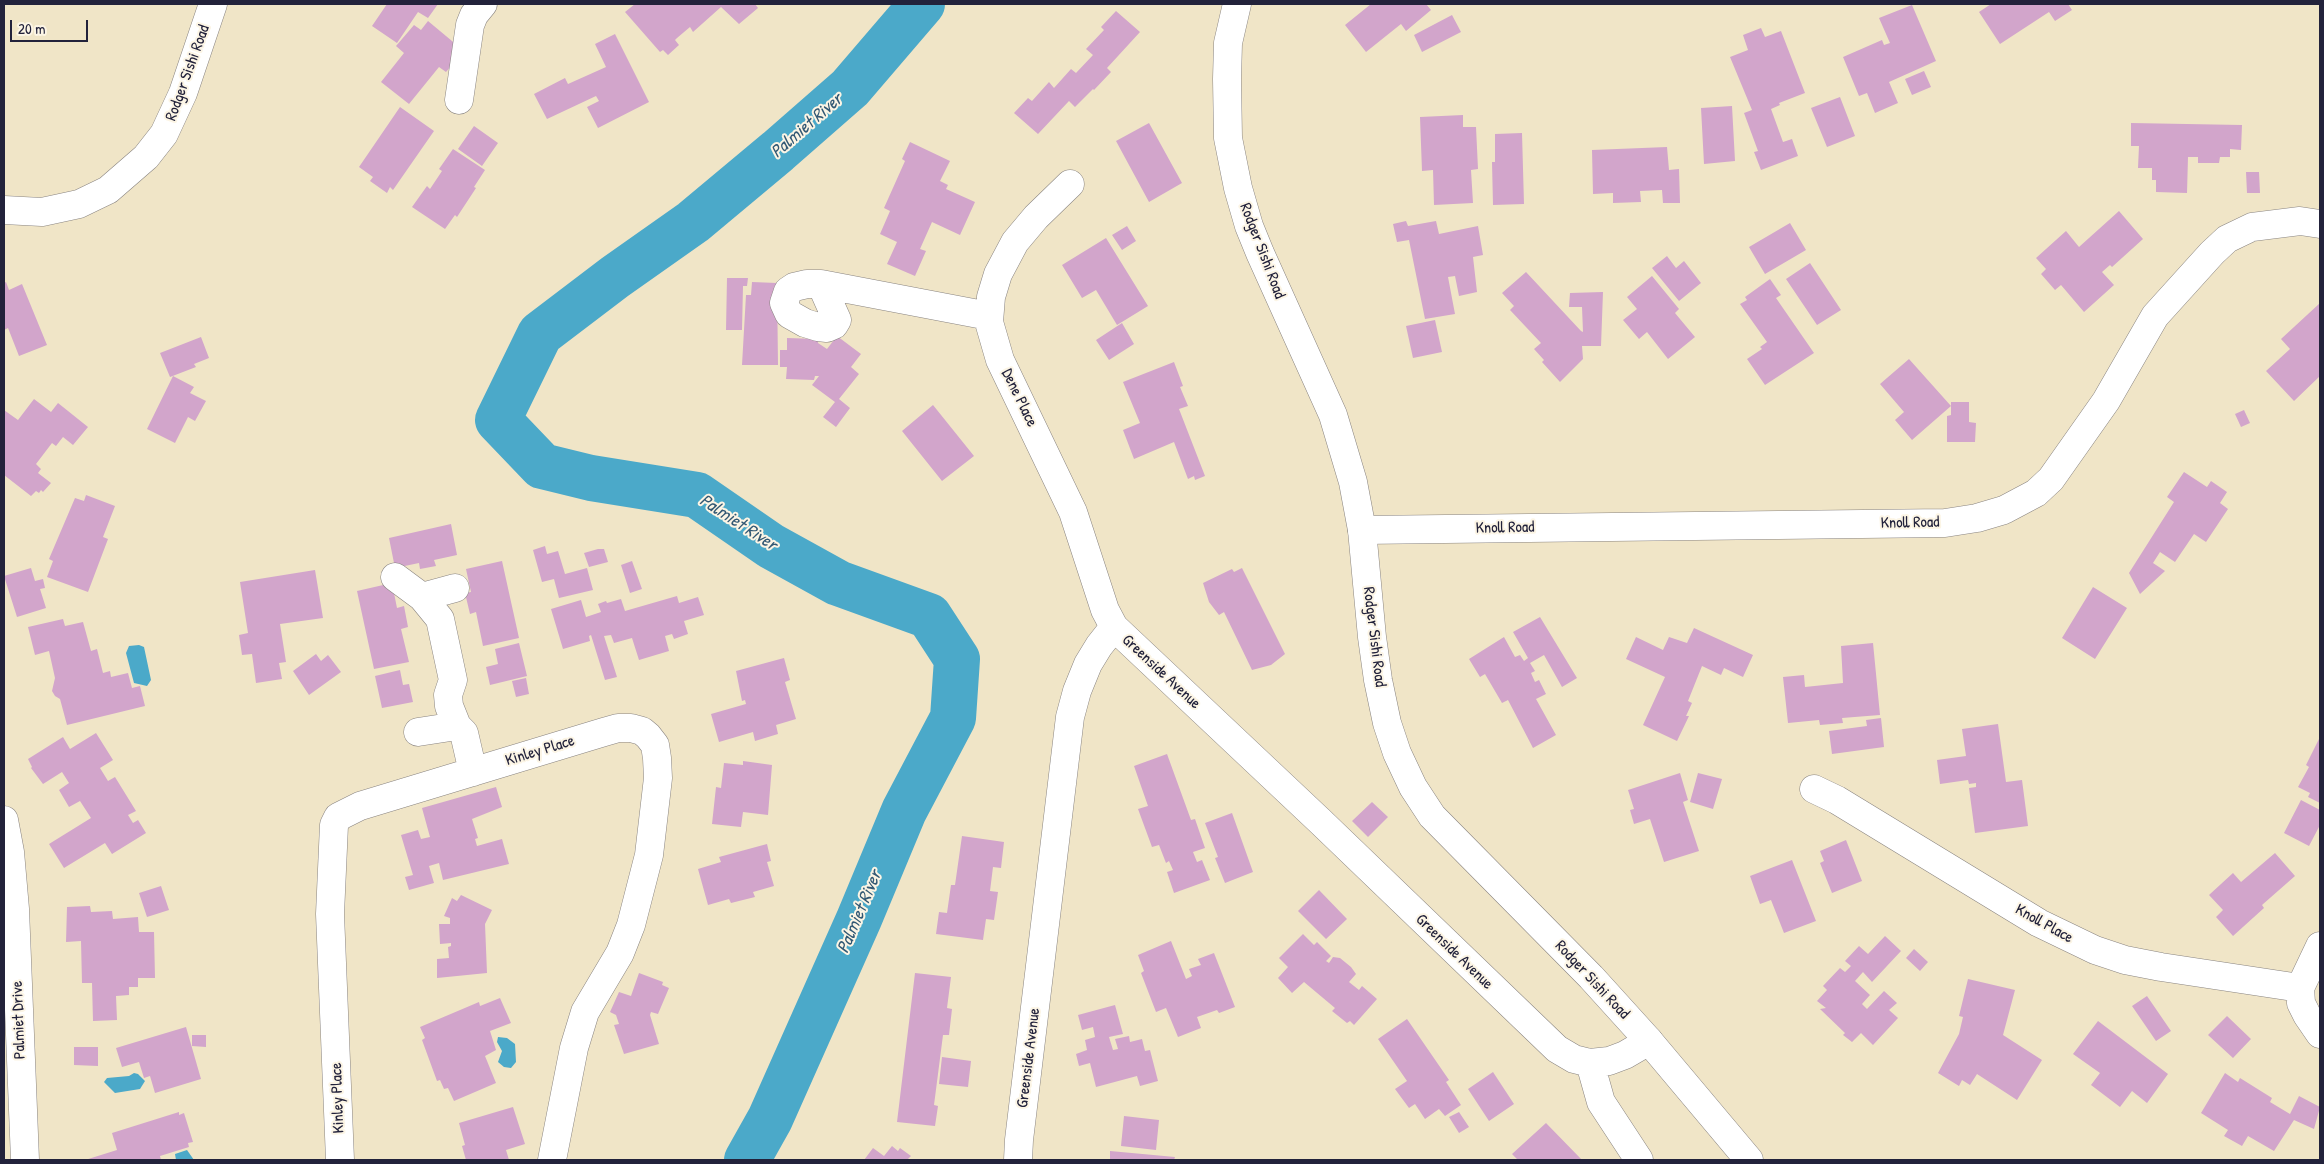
<!DOCTYPE html>
<style>
body{margin:0}
#map{position:relative;width:2324px;height:1164px;overflow:hidden;background:#f0e5c7;font-family:"Patrick Hand",sans-serif}
canvas{display:block}
.frame{position:absolute;inset:0;border:5px solid #22223b;pointer-events:none}
.scale{position:absolute;left:10px;top:20px;width:78px;height:22px;box-sizing:border-box;border:2px solid #22223b;border-top:0;padding-left:6px;font-size:15px;line-height:18px;white-space:nowrap;color:#22223b;-webkit-text-stroke:4px #fcf5e5;paint-order:stroke}
</style>
<div id="map">
<canvas width="2324" height="1164"></canvas>
<div class="frame"></div>
<div class="scale">20 m</div>
</div>
<script>
const ctx = document.querySelector('canvas').getContext('2d');
ctx.lineJoin = 'round';
function fill(path, color) { ctx.fillStyle = color; ctx.fill(path, 'evenodd'); }
const shape = rows => new Path2D(rows.map(r => 'M' + r).join(''));
function strokePath(path, color, width, dash) { ctx.strokeStyle = color; ctx.lineWidth = width; ctx.lineCap = dash ? 'butt' : 'round'; ctx.setLineDash(dash || []); ctx.stroke(path); }
function drawText(font, color, halo, rows, align = 'center') {
  ctx.font = font + ' "Patrick Hand",sans-serif'; ctx.lineWidth = 4; ctx.setLineDash([]); ctx.textBaseline = 'middle'; ctx.strokeStyle = halo; ctx.fillStyle = color; for (const [text, x, y, turn = 0] of rows) {
    ctx.save(); ctx.translate(x, y); ctx.rotate((+turn || 0) * Math.PI / 180); ctx.textAlign = isNaN(turn) ? turn : align; if (halo) ctx.strokeText(text, 0, 0); ctx.fillText(text, 0, 0); ctx.restore();
  }
}
const water = shape([
 [139,645,144,647,151,680,147,686,134,683,126,653,129,646],
 [498,1037,507,1038,515,1044,516,1062,511,1068,504,1067,498,1062,502,1051,497,1042],
 [134,1073,138,1074,145,1081,140,1089,115,1093,104,1082,107,1078,129,1076],
 [187,1150,194,1160,176,1160,175,1154]
]);
const river = shape([
 [747,1160,770,1119,859,919,904,811,953,718,957,659,929,616,838,583,771,546,697,495,591,478,542,466,498,420,540,334,615,277,693,222,778,151,850,88,922,4]
]);
const building = shape([
 [387,4,438,4,428,18,418,12,397,43,372,26],
 [635,4,755,4,758,8,739,24,721,7,693,32,690,27,677,38,675,40,679,45,668,55,663,50,660,52,625,12],
 [1371,4,1426,4,1431,10,1406,31,1401,24,1366,52,1345,25],
 [1991,4,2068,4,2072,10,2055,21,2049,12,2000,44,1979,12],
 [1912,5,1936,61,1889,82,1898,103,1875,113,1867,93,1859,96,1843,57,1882,40,1884,45,1890,43,1879,18],
 [1116,11,1140,32,1107,68,1111,72,1094,90,1093,89,1075,107,1069,101,1038,134,1014,113,1028,98,1032,101,1049,82,1054,88,1071,69,1076,73,1093,55,1086,49,1104,30,1101,27],
 [1452,15,1461,32,1422,52,1414,35],
 [428,21,464,51,446,72,439,67,409,104,381,82,404,53,396,46,414,25,421,30],
 [1761,28,1765,37,1781,31,1805,93,1779,103,1780,105,1771,109,1783,142,1792,139,1798,156,1761,170,1754,152,1758,151,1744,113,1752,110,1730,57,1748,50,1743,35],
 [615,34,649,102,598,128,587,107,599,101,596,96,547,119,534,94,565,78,568,84,606,67,595,44],
 [1924,71,1931,87,1912,95,1905,79],
 [1840,97,1855,136,1827,147,1811,108],
 [1732,106,1735,161,1704,164,1701,108],
 [400,107,434,131,393,190,390,187,387,193,370,181,373,177,359,167],
 [1463,115,1463,127,1476,127,1478,169,1471,170,1473,203,1434,205,1433,170,1422,171,1420,117],
 [1149,123,1182,183,1149,202,1116,141],
 [2131,123,2242,125,2241,150,2230,149,2230,157,2220,157,2219,163,2198,163,2198,157,2188,157,2187,193,2156,192,2156,180,2152,180,2152,168,2138,168,2139,146,2131,146],
 [474,126,498,143,482,166,458,149],
 [1522,133,1524,204,1493,205,1492,162,1495,162,1495,134],
 [910,142,950,161,940,181,948,185,946,189,975,202,960,235,932,222,920,249,926,251,915,276,887,264,897,242,880,234,890,211,884,208,905,161,902,159],
 [1667,147,1669,170,1679,169,1680,203,1663,203,1662,190,1640,191,1641,202,1613,203,1613,193,1593,194,1592,150],
 [453,149,485,170,474,187,476,188,457,217,455,215,445,229,412,207,427,186,430,189,442,171,439,169],
 [2246,172,2259,172,2260,193,2247,193],
 [2119,211,2143,239,2112,267,2110,265,2102,272,2114,285,2084,312,2061,285,2055,290,2041,274,2046,269,2036,258,2066,231,2079,247],
 [1406,221,1408,226,1436,221,1439,234,1478,226,1483,255,1473,257,1477,292,1459,296,1455,276,1448,277,1455,314,1425,319,1409,240,1397,242,1393,224],
 [1790,223,1806,250,1765,274,1749,247],
 [1127,226,1136,241,1122,250,1112,235],
 [1106,238,1148,306,1117,325,1096,290,1082,298,1062,265],
 [1667,256,1676,268,1684,261,1701,283,1679,301,1652,268],
 [1810,263,1841,310,1817,325,1786,279],
 [1526,272,1581,331,1583,332,1582,307,1569,307,1570,293,1603,292,1601,346,1582,346,1583,359,1560,382,1542,362,1544,360,1534,349,1541,343,1510,310,1514,306,1502,293],
 [1652,276,1679,309,1675,313,1695,337,1668,359,1647,332,1639,339,1623,320,1637,309,1627,297],
 [727,278,748,278,747,286,743,286,742,330,726,330],
 [1770,279,1781,295,1776,298,1814,353,1765,385,1747,359,1762,349,1760,347,1767,342,1740,304,1747,300,1745,297],
 [6,282,9,290,22,284,47,345,19,356,8,328,4,330,4,283],
 [752,282,777,283,778,365,742,365,746,295,751,295],
 [2320,303,2320,376,2294,401,2266,371,2290,349,2281,339],
 [1435,320,1442,352,1413,358,1406,326],
 [1122,323,1134,344,1109,360,1096,340],
 [837,336,861,354,851,367,859,374,839,399,850,408,836,427,823,417,835,402,812,385,819,376,815,376,814,380,786,379,787,367,780,367,780,350,787,350,787,338,818,339,818,343,827,349],
 [201,337,209,358,194,364,196,367,170,377,160,353],
 [1909,359,1951,406,1912,440,1895,420,1904,412,1880,384],
 [1174,362,1183,386,1180,387,1188,406,1179,409,1205,476,1195,480,1194,476,1188,479,1174,442,1134,459,1123,430,1140,423,1123,382],
 [173,376,194,387,190,393,206,401,195,421,188,417,175,443,147,429],
 [34,399,51,412,58,403,88,427,73,445,63,437,56,446,52,443,36,464,41,469,38,473,51,483,43,492,41,490,39,493,36,491,31,496,4,475,4,410,18,420],
 [1951,402,1969,402,1969,422,1976,423,1975,442,1947,442,1947,416,1951,415],
 [933,405,974,456,942,481,902,431],
 [2244,410,2250,423,2241,427,2235,414],
 [2184,472,2207,487,2211,481,2227,492,2220,503,2228,509,2206,542,2194,534,2175,562,2160,552,2153,563,2165,571,2140,594,2129,573,2174,502,2167,497],
 [86,495,115,506,103,537,108,539,88,592,47,577,53,561,49,559,75,498,84,501],
 [451,524,457,555,434,560,436,566,420,569,419,563,395,568,389,538],
 [545,546,547,554,558,551,565,574,587,568,593,590,559,598,554,579,542,582,533,550],
 [598,549,604,549,608,562,589,567,584,553],
 [502,561,519,638,483,646,476,612,470,614,465,593,471,592,466,569],
 [632,561,642,589,630,593,621,565],
 [31,568,35,581,43,579,45,588,40,589,46,608,17,617,4,576],
 [1242,568,1285,654,1271,665,1252,670,1224,612,1219,615,1209,602,1203,583,1232,569,1234,572],
 [315,570,323,618,280,624,286,662,279,663,282,679,256,683,252,654,242,655,239,635,248,633,240,582],
 [392,583,397,608,404,606,408,627,401,629,409,662,374,669,357,591],
 [2093,587,2127,608,2095,659,2062,638],
 [677,596,679,603,698,597,704,615,684,621,688,634,674,639,672,634,665,636,669,651,639,660,632,638,614,643,611,635,604,636,617,677,605,680,591,635,589,636,590,641,563,649,551,609,581,600,586,617,601,612,598,604,606,601,607,603,621,599,625,611],
 [1540,617,1577,678,1562,687,1544,655,1530,663,1535,671,1531,673,1535,682,1539,680,1546,694,1536,699,1556,735,1533,748,1508,700,1502,703,1485,674,1480,677,1469,659,1504,637,1515,657,1520,655,1524,661,1528,658,1513,632],
 [63,619,65,626,83,622,91,651,97,649,103,673,110,671,111,677,128,673,132,688,140,686,145,706,67,725,60,699,55,696,52,691,55,678,49,651,35,655,28,627],
 [1694,628,1753,655,1743,677,1724,668,1721,675,1702,666,1688,701,1692,703,1686,716,1689,716,1677,741,1643,725,1665,677,1626,659,1636,637,1663,650,1669,637,1687,643],
 [519,643,527,676,490,685,486,667,498,664,495,649],
 [1873,643,1880,715,1842,718,1843,723,1820,725,1819,720,1788,723,1783,677,1804,675,1805,687,1843,683,1841,646],
 [316,654,321,661,328,655,341,672,309,695,293,671],
 [784,658,790,680,785,682,796,719,776,725,778,734,755,741,753,732,719,742,711,714,746,704,745,700,742,701,736,671],
 [400,670,403,685,409,684,413,702,382,708,375,676],
 [526,678,529,694,516,697,512,681],
 [1881,718,1884,747,1832,754,1829,731,1867,726,1866,720],
 [1998,724,2006,782,2022,780,2028,826,1975,833,1969,788,1976,787,1976,783,1969,784,1968,780,1940,784,1937,760,1966,756,1962,729],
 [96,733,113,760,100,768,108,781,115,777,136,811,128,815,133,823,138,820,146,833,112,854,105,843,64,868,49,844,91,818,80,801,69,807,59,790,69,783,62,772,43,784,31,768,32,767,28,759,63,737,70,749],
 [2320,737,2320,803,2308,797,2310,793,2298,787,2309,767,2306,765],
 [1167,754,1191,820,1195,819,1205,848,1193,852,1197,862,1202,860,1210,880,1174,893,1167,872,1173,870,1169,861,1166,863,1159,845,1152,847,1138,809,1148,806,1134,766],
 [743,761,772,765,768,815,743,812,741,827,712,824,716,787,721,788,724,763,743,765],
 [1680,773,1688,800,1683,802,1699,851,1664,862,1650,819,1634,824,1630,810,1634,809,1628,790],
 [1698,773,1722,779,1713,809,1690,802],
 [496,787,502,807,472,819,478,838,475,839,477,846,502,839,509,864,443,880,439,863,429,866,434,883,409,890,405,877,413,875,401,835,418,830,421,839,430,837,422,808],
 [2301,800,2320,810,2320,825,2309,846,2284,833],
 [1372,802,1388,817,1368,837,1352,821],
 [1232,813,1253,872,1225,883,1215,858,1218,857,1205,823],
 [962,836,1004,842,1001,868,993,867,990,891,998,892,994,920,986,919,983,940,936,934,939,912,947,913,951,885,955,885],
 [1846,840,1862,881,1832,893,1820,863,1824,861,1820,851],
 [767,844,771,861,767,862,774,886,753,892,755,897,731,903,729,899,708,905,698,869,721,862,719,857],
 [2275,853,2295,876,2262,905,2264,908,2233,936,2216,917,2223,910,2209,895,2233,873,2241,882],
 [1792,860,1816,921,1784,933,1771,900,1760,904,1750,876],
 [161,886,169,910,147,917,139,893],
 [1319,890,1347,919,1326,939,1298,911],
 [461,895,492,910,485,924,487,973,437,978,437,959,449,958,448,947,451,946,451,943,440,944,439,924,450,924,450,918,444,916,452,898,457,901],
 [90,906,91,912,112,911,113,919,138,917,139,932,154,932,155,978,138,978,138,987,129,987,129,995,116,996,117,1020,93,1021,92,983,82,983,81,941,66,942,67,907],
 [1303,934,1314,945,1317,942,1331,956,1326,961,1329,963,1333,957,1340,958,1351,967,1356,974,1349,982,1359,990,1362,986,1377,999,1354,1025,1350,1021,1347,1023,1332,1011,1335,1008,1304,982,1292,993,1278,978,1288,967,1279,958],
 [1885,936,1901,951,1872,982,1863,972,1855,981,1870,995,1862,1004,1867,1009,1884,991,1897,1003,1889,1010,1898,1018,1873,1045,1861,1033,1852,1042,1843,1035,1845,1033,1820,1009,1826,1008,1817,1001,1827,990,1823,986,1840,968,1845,972,1851,966,1845,961,1859,946,1868,954],
 [1171,941,1186,979,1192,976,1189,969,1201,965,1198,959,1214,953,1235,1007,1219,1013,1217,1010,1197,1017,1201,1028,1178,1037,1166,1008,1156,1012,1141,973,1144,971,1138,955],
 [1914,949,1928,962,1920,971,1906,958],
 [639,973,663,982,662,985,669,988,658,1014,651,1012,650,1015,659,1044,624,1054,614,1025,619,1024,616,1015,610,1012,619,992,631,996],
 [915,973,951,977,947,1008,952,1009,949,1035,943,1035,934,1105,938,1106,935,1126,897,1122],
 [1968,979,2015,990,2003,1035,2042,1060,2017,1100,1977,1074,1970,1085,1962,1080,1959,1086,1938,1073,1959,1034,1963,1017,1959,1016],
 [2147,996,2171,1031,2156,1041,2132,1006],
 [500,998,511,1023,490,1031,496,1050,485,1056,496,1083,454,1101,448,1088,444,1089,440,1080,437,1081,422,1040,425,1038,420,1027,479,1002,480,1006],
 [1115,1005,1123,1034,1109,1037,1113,1050,1118,1049,1115,1039,1129,1036,1130,1042,1142,1039,1145,1051,1150,1050,1158,1081,1140,1086,1137,1076,1096,1087,1090,1063,1079,1066,1076,1054,1087,1050,1085,1040,1095,1037,1093,1027,1082,1030,1078,1015],
 [2227,1016,2251,1039,2233,1058,2208,1035],
 [1407,1019,1449,1080,1446,1082,1461,1105,1445,1116,1439,1109,1425,1119,1415,1104,1409,1108,1395,1089,1407,1081,1378,1039],
 [2098,1021,2168,1074,2147,1103,2132,1091,2120,1107,2091,1085,2100,1073,2073,1054],
 [186,1027,201,1079,155,1093,150,1076,144,1078,139,1062,122,1067,116,1048],
 [192,1035,206,1035,206,1047,192,1046],
 [74,1047,98,1047,98,1066,74,1065],
 [942,1057,971,1061,968,1087,939,1084],
 [1493,1072,1514,1104,1489,1121,1468,1089],
 [2225,1073,2238,1082,2240,1078,2272,1098,2270,1102,2290,1114,2299,1096,2320,1107,2314,1129,2294,1120,2274,1151,2248,1136,2242,1146,2224,1136,2228,1130,2201,1113],
 [513,1107,525,1144,506,1150,509,1160,466,1160,462,1146,465,1145,459,1123],
 [179,1112,179,1115,184,1113,193,1142,188,1143,189,1147,160,1156,161,1160,85,1160,117,1150,112,1133],
 [1459,1112,1469,1127,1459,1133,1449,1117],
 [1124,1116,1159,1120,1156,1150,1121,1146],
 [1546,1123,1582,1160,1518,1160,1512,1154],
 [892,1146,898,1151,900,1148,911,1156,907,1160,864,1160,873,1148,884,1156],
 [1110,1151,1175,1157,1174,1160,1110,1160]
]);
const minor = shape([
 [459,100,470,25,474,15,483,4],
 [1070,184,1036,217,1015,242,998,274,991,297,989,322,1000,360,1073,512,1105,610,1114,627,1321,822,1557,1049,1574,1059,1590,1063,1609,1061,1625,1055,1649,1041],
 [821,284,837,320,834,325,827,328,818,327,805,323,789,314,784,303,788,291,794,287,807,284,821,284,989,316],
 [1362,530,1945,523,1977,518,2004,510,2036,493,2051,479,2106,401,2155,316,2212,253,2227,239,2252,227,2300,221,2320,224],
 [395,577,422,597,440,619,453,680,448,695,449,706,457,726,464,733,473,772],
 [422,597,455,588],
 [418,732,457,726],
 [1814,789,1837,800,2039,923,2095,950,2125,960,2161,967,2300,988],
 [4,820,10,852,15,909,25,1160],
 [2320,946,2300,988,2301,1003,2307,1015,2320,1034],
 [1590,1063,1601,1102,1639,1160],
 [340,1160,330,914,334,825,338,817,360,806,604,732,618,728,631,728,642,731,648,736,655,745,657,758,658,778,649,855,631,925,620,953,585,1012,574,1048,552,1160],
 [1018,1160,1019,1140,1070,717,1077,691,1088,664,1099,646,1114,627]
]);
const major = shape([
 [1237,4,1228,43,1227,79,1228,138,1238,188,1249,226,1260,253,1333,415,1353,482,1362,530,1372,637,1378,680,1387,723,1397,753,1413,787,1432,816,1591,977,1649,1041,1749,1160],
 [4,210,42,212,79,204,108,190,146,157,164,134,183,93,213,4]
]);
const streetNames = [
 ["Rodger Sishi Road",188,73,-70],
 ["Rodger Sishi Road",1262,251,69],
 ["Dene Place",1019,398,64],
 ["Knoll Road",1910,523,-1],
 ["Knoll Road",1505,528,-1],
 ["Rodger Sishi Road",1374,637,83],
 ["Greenside Avenue",1161,672,43],
 ["Kinley Place",540,751,-17],
 ["Knoll Place",2044,924,29],
 ["Greenside Avenue",1454,952,44],
 ["Rodger Sishi Road",1592,980,47],
 ["Palmiet Drive",19,1020,-92],
 ["Greenside Avenue",1029,1058,-83],
 ["Kinley Place",338,1098,-92]
];
const waterNames = [
 ["Palmiet River",807,126,-41],
 ["Palmiet River",738,523,33],
 ["Palmiet River",860,912,-67]
];
fill(water, '#4ba9c9');
strokePath(river, '#4ba9c9', 46);
fill(building, '#d2a5cb');
strokePath(minor, '#898481', 29);
strokePath(major, '#898481', 29);
strokePath(minor, '#fff', 28);
strokePath(major, '#fff', 28);
drawText('16px', '#22223b', '#fcf5e5', streetNames);
drawText('italic 18px', '#325874', '#fcf5e5', waterNames);
</script>
